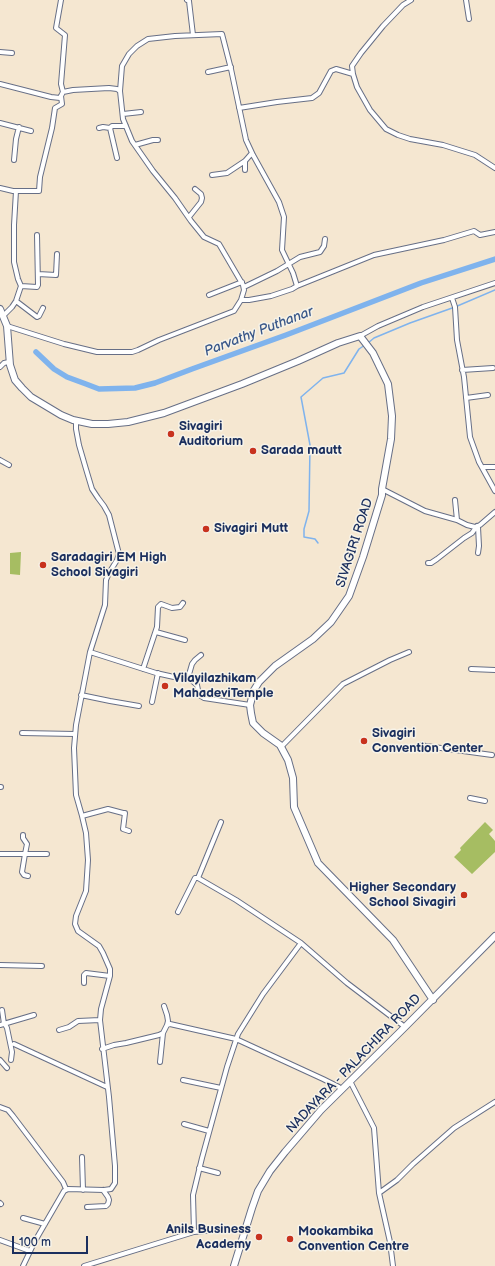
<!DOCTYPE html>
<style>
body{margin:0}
#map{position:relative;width:495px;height:1266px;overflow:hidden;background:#f5e7d1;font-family:"Balsamiq Sans",sans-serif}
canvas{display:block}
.scale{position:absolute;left:12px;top:1236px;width:76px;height:18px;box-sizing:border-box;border:2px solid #1b2f5e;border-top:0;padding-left:5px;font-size:12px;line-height:14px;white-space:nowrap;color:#1b2f5e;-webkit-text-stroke:3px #f7f3e8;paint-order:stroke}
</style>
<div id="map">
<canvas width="495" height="1266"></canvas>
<div class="scale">100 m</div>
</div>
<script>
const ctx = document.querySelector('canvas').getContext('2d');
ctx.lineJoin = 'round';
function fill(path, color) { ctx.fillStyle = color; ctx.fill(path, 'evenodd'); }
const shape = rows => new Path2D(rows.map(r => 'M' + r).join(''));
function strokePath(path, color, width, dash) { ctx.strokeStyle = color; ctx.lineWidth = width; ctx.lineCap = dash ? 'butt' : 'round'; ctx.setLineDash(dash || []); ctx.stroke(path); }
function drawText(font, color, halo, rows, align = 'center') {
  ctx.font = font + ' "Balsamiq Sans",sans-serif'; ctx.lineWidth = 3; ctx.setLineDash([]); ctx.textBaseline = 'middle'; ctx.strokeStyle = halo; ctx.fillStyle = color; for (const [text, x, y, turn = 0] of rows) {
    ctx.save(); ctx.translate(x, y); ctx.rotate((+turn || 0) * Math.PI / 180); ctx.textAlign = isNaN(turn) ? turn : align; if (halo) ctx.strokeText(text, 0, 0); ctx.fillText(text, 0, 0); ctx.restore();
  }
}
const green = shape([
 [21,552,20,575,10,574,10,553],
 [485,822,493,830,489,834,495,841,495,852,472,874,454,857,461,850,460,848]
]);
const stream = shape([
 [368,343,374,338,410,323,455,307,495,290],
 [318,543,315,539,304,537,304,529,309,511,310,445,301,397,323,378,344,373,359,349,365,345]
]);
const canal = shape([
 [36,352,54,369,67,377,86,384,99,389,135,388,155,383,192,369,286,335,421,283,495,259]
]);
const minor = shape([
 [61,0,56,28,65,35,61,84,63,92],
 [187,0,189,1,193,35],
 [411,0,403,5,383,26,361,53,352,66,353,74,357,87,370,110,386,129,398,135,410,139,443,145,475,155,495,168],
 [466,0,469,19],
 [0,52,12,53],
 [208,72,231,67],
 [0,84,51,97,60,98,63,92,73,90,109,88,117,89,120,91,123,119,132,141,153,171,175,198,191,221,204,237,219,244,243,285,244,290,241,300],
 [120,91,122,66,129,54,137,46,148,39,175,36,222,34,231,69,246,140,253,155,279,202,284,217,282,250,293,273,297,286],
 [239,108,277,102,312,98,319,93,331,71,336,69,353,74],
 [123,114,141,112],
 [0,123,31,131],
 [99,128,103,127,110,128],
 [135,145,153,140,158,140],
 [117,158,110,128,112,126,126,126],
 [14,160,16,139,19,127],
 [245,170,245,161,252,153],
 [212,175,227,173,245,161],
 [0,188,13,191,39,191,40,177,52,128,55,108,62,104,61,96],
 [189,217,201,202,202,198,201,194,195,189],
 [38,274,56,275,57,254],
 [21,286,37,287,38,285,37,235],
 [244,287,277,271,300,257,320,252,324,246,325,239],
 [209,295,242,282],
 [452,298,455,307,457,340,464,377,470,437,479,462,495,491],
 [16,301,37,317,39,316,43,308],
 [4,315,12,307,16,301,21,286,18,279,14,262,14,225,16,191],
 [7,326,64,344,97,352,132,352,138,350,159,340,234,311,241,300,249,300,271,296,292,289,297,286,374,255,444,240,474,231,480,235,495,232],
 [360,336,378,326,423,307,495,283],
 [0,367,4,363,9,362],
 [462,370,493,368],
 [466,398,488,395],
 [0,460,9,465],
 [484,467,495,467],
 [382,489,425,511,457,520,467,525,475,527,480,525,495,512],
 [455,500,457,520],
 [478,527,479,546,478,553],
 [428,563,431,563,437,559,464,538,472,533,477,526],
 [156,632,185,640],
 [90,652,156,673,174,677,183,677,190,679,197,685,199,695,204,698,250,705],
 [143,669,157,627,158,607,161,604,172,608,180,607,183,603],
 [471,669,495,670],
 [188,678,192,664,195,660,201,655],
 [81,695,110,701,139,706],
 [152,702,158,673],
 [22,733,75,734],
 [419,745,492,755],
 [281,747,343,684,390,660,409,652],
 [0,787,1,787],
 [470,798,485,801],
 [82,816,108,809,123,813,125,813,123,829,129,831],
 [23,835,23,838,27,844,25,854],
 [0,854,47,854],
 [25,854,22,872,24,875,28,876],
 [198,878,221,822],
 [178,912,195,878,198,878,236,900,301,943],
 [0,965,42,966],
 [84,983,84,975,86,973,110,976],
 [164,1006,167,1015,168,1021,167,1025],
 [2,1010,4,1024],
 [5,1024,7,1028,12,1052,11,1060],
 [0,1025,34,1015],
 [59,1030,69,1027,78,1021,100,1020],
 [14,1044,107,1087],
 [102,1049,114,1045,126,1043,159,1035,163,1033,167,1025,170,1024,236,1039,323,1079,339,1087,341,1090],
 [0,1060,7,1068],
 [160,1062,163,1033],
 [183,1080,221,1088],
 [350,1081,374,1128,379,1193],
 [0,1107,8,1110,13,1116,63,1182,66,1189],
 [184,1124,209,1131],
 [82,1157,83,1190],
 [199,1168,218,1173],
 [0,1203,1,1204],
 [87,1207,106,1206,108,1204,109,1200,108,1197,103,1190],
 [23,1218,45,1224],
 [194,1232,215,1230,245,1230],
 [0,1240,30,1251],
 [23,1266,35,1241,64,1191,68,1189,104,1190,111,1189,115,1183,115,1166,109,1097,100,1020,101,1009,110,976,110,969,103,953,99,946,78,931,75,924,76,916,86,891,88,860,86,833,82,816,76,795,74,748,76,725,90,652,105,605,106,580,109,573,117,560,119,554,109,515,104,506,98,498,92,489,86,469,79,445,76,429,76,421],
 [84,1266,194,1232,193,1195,202,1158,227,1067,238,1034,263,994,301,943,347,983,405,1027],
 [393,1266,390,1242,379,1193,397,1180,413,1164,454,1128,495,1102]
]);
const secondary = shape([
 [0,309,7,326,10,365,15,380,22,388,31,397,61,415,73,420,92,424,108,424,128,422,164,413,242,384,298,361,338,343,360,336,373,353,388,384,392,416,391,439,382,489,382,495,363,557,349,596,331,622,313,639,275,666,259,682,254,690,250,705,251,713,253,723,263,733,280,745,288,760,293,778,294,807,318,863,393,940,433,1000],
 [234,1266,252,1208,258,1191,270,1171,285,1152,321,1110,405,1027,495,936]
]);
const markers = [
 [171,434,4,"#c8321e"],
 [253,451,4,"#c8321e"],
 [206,529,4,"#c8321e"],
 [43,565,4,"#c8321e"],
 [165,686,4,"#c8321e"],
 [364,741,4,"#c8321e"],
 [464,895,4,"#c8321e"],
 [259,1237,4,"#c8321e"],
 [290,1239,4,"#c8321e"]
];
const poiNames = [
 ["Sivagiri",179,427],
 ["Auditorium",179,442],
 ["Sarada mautt",261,451],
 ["Sivagiri Mutt",214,529],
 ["Saradagiri EM High",51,558],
 ["School Sivagiri",51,573],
 ["Vilayilazhikam",173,679],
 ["MahadeviTemple",173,694],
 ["Sivagiri",372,734],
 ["Convention Center",372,749],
 ["Higher Secondary",456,888,"right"],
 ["School Sivagiri",456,903,"right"],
 ["Anils Business",251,1230,"right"],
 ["Academy",251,1245,"right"],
 ["Mookambika",298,1232],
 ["Convention Centre",298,1247]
];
const streetNames = [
 ["SIVAGIRI ROAD",355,543,-72],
 ["NADAYARA - PALACHIRA ROAD",354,1064,-46]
];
const waterNames = [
 ["Parvathy Puthanar",259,332,-21]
];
fill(green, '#a6bd62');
strokePath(stream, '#7fb3ed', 1.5);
strokePath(canal, '#7fb3ed', 5.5);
strokePath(minor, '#676f86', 6);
strokePath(secondary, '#676f86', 8);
strokePath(minor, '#fff', 4);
strokePath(secondary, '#fff', 6);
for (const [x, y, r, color] of markers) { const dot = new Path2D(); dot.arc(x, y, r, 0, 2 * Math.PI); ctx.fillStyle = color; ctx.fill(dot); strokePath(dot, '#f7f3e8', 1.5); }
drawText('bold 13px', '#1b2f5e', '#f7f3e8', poiNames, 'left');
drawText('13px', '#1b2f5e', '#f7f3e8', streetNames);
drawText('italic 14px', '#395789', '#f7f3e8', waterNames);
</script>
